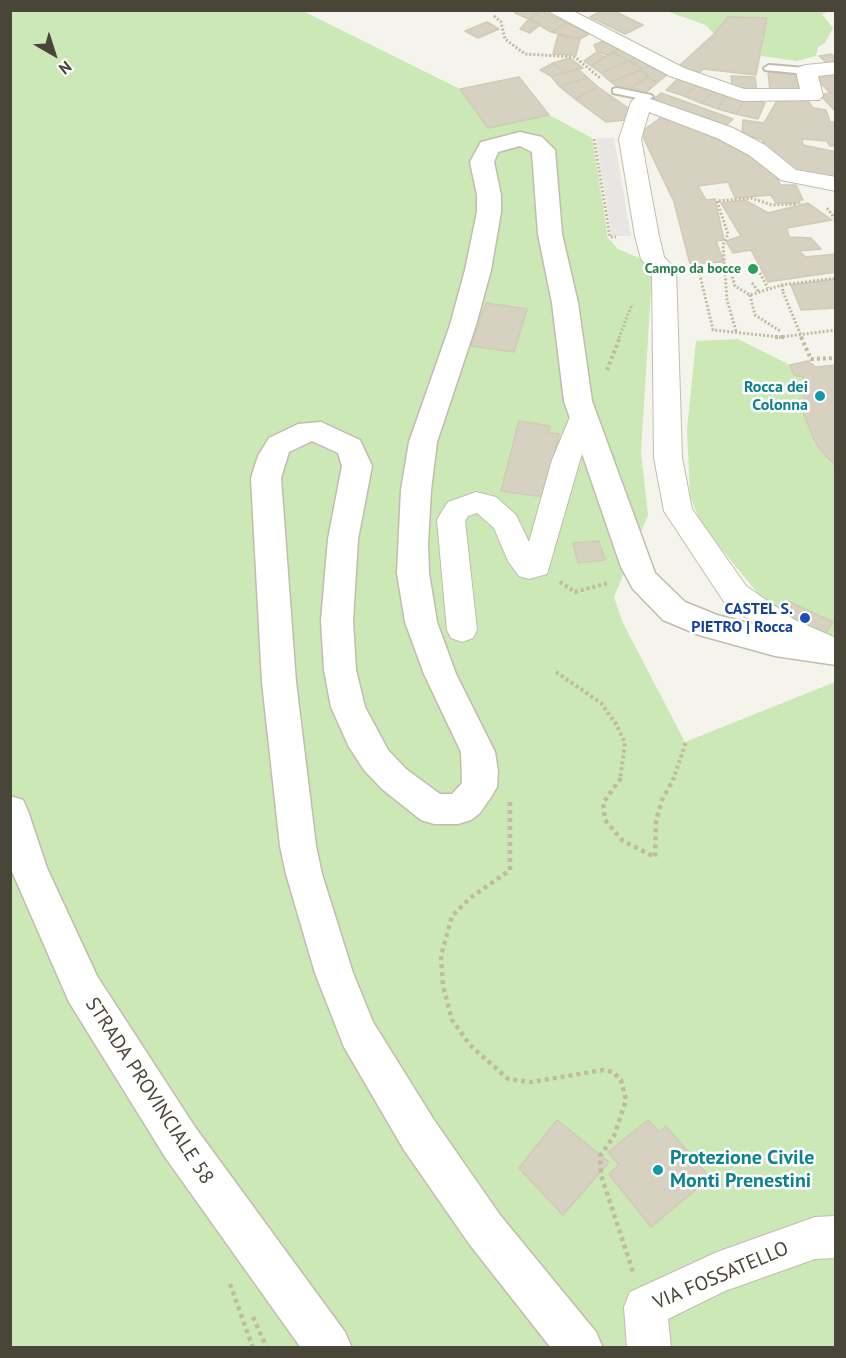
<!DOCTYPE html>
<style>
body{margin:0}
#map{position:relative;width:846px;height:1358px;overflow:hidden;background:#f5f4ec;font-family:"PT Sans",sans-serif}
canvas{display:block}
.frame{position:absolute;inset:0;border:12px solid #4a4539;pointer-events:none}
.north{position:absolute;left:24px;top:24px;width:60px;height:60px;-webkit-text-stroke:4px #fff;paint-order:stroke;rotate:141deg;font-size:16px;font-weight:700;line-height:24px;text-align:center;color:#4a4539}
.north::after{content:'';display:block;margin:auto;width:21px;height:27px;background:#4a4539;clip-path:polygon(50% 0,100% 100%,50% 72%,0 100%)}
</style>
<div id="map">
<canvas width="846" height="1358"></canvas>
<div class="frame"></div>
<div class="north">N</div>
</div>
<script>
const ctx = document.querySelector('canvas').getContext('2d');
ctx.lineJoin = 'round';
function fill(path, color) { ctx.fillStyle = color; ctx.fill(path, 'evenodd'); }
const shape = rows => new Path2D(rows.map(r => 'M' + r).join(''));
function strokePath(path, color, width, dash) { ctx.strokeStyle = color; ctx.lineWidth = width; ctx.lineCap = dash ? 'butt' : 'round'; ctx.setLineDash(dash || []); ctx.stroke(path); }
function drawText(font, color, halo, rows, align = 'center') {
  ctx.font = font + ' "PT Sans",sans-serif'; ctx.lineWidth = 5; ctx.setLineDash([]); ctx.textBaseline = 'middle'; ctx.strokeStyle = halo; ctx.fillStyle = color; for (const [text, x, y, turn = 0] of rows) {
    ctx.save(); ctx.translate(x, y); ctx.rotate((+turn || 0) * Math.PI / 180); ctx.textAlign = isNaN(turn) ? turn : align; if (halo) ctx.strokeText(text, 0, 0); ctx.fillText(text, 0, 0); ctx.restore();
  }
}
const green = shape([
 [835,10,822,14,833,28,825,43,818,47,816,56,797,61,761,56,766,18,728,17,714,34,706,25,666,11],
 [10,11,303,11,460,89,488,128,549,115,592,138,608,238,618,249,644,260,652,273,641,452,648,515,614,597,623,623,685,742,835,682,835,1347,11,1347],
 [738,339,790,365,808,361,816,367,835,365,835,635,823,637,832,623,788,601,778,615,760,596,701,524,690,495,687,430,696,341]
]);
const parking = shape([
 [596,138,614,138,631,236,612,236]
]);
const building = shape([
 [518,10,541,10,542,11,529,19,515,13,518,10],
 [603,10,612,10,643,25,625,34,590,17,603,10],
 [542,11,567,23,551,32,529,19,542,11],
 [728,17,767,18,756,75,703,69,699,73,678,67,714,34,728,17],
 [529,19,541,24,530,33,520,29,529,19],
 [487,22,499,29,478,38,465,31,487,22],
 [567,23,589,34,580,39,551,32,567,23],
 [558,35,580,39,576,55,553,54,558,35],
 [605,40,620,48,607,55,597,52,594,45,605,40],
 [620,48,638,57,629,61,613,52,620,48],
 [613,52,629,61,601,73,591,66,613,52],
 [595,53,605,57,591,66,584,61,595,53],
 [831,54,836,58,836,62,828,64,819,56,831,54],
 [638,57,653,64,643,69,629,61,638,57],
 [570,58,583,68,565,73,553,63,570,58],
 [629,61,643,69,611,82,601,73,629,61],
 [553,63,565,73,551,76,540,70,553,63],
 [653,64,669,73,657,83,641,70,653,64],
 [578,69,588,78,559,86,551,76,578,69],
 [641,70,649,76,628,90,619,88,611,82,641,70],
 [768,72,800,74,803,93,770,91,768,72],
 [836,73,836,92,830,93,814,76,836,73],
 [731,76,755,77,757,93,733,92,731,76],
 [519,77,549,115,488,128,460,89,519,77],
 [647,77,657,83,644,94,628,90,647,77],
 [680,77,699,84,684,96,666,90,680,77],
 [588,78,598,87,575,99,559,86,588,78],
 [699,84,715,90,701,103,684,96,699,84],
 [598,87,634,112,626,120,606,122,575,99,598,87],
 [715,90,727,94,718,109,701,103,715,90],
 [836,92,836,112,820,95,836,92],
 [661,93,733,119,723,129,650,102,661,93],
 [727,94,745,98,736,114,718,109,727,94],
 [745,98,765,103,758,119,736,114,745,98],
 [778,99,808,101,813,108,826,110,830,122,836,122,836,146,830,146,827,141,802,139,803,145,836,152,836,182,794,173,762,150,763,140,742,134,743,120,764,123,778,99],
 [664,115,747,150,777,175,780,185,796,185,803,200,799,200,800,203,776,203,771,195,735,198,728,182,698,186,706,200,715,199,724,240,716,241,724,262,690,264,674,202,644,139,644,130,664,115],
 [745,200,768,213,808,203,832,220,787,228,789,237,811,238,821,249,799,251,806,257,836,254,836,272,768,282,751,250,733,253,726,241,741,236,721,203,745,200],
 [836,279,836,308,801,310,791,285,836,279],
 [486,303,527,309,514,352,471,346,486,303],
 [808,361,816,367,836,365,836,466,820,450,813,437,804,415,804,377,794,375,790,365,808,361],
 [519,421,550,426,549,433,559,434,544,497,501,491,519,421],
 [599,541,605,560,578,563,573,543,599,541],
 [788,601,833,622,823,637,778,615,788,601],
 [557,1120,609,1162,563,1215,519,1168,557,1120],
 [648,1120,659,1132,666,1126,710,1178,651,1227,609,1174,619,1165,608,1152,648,1120]
]);
const pathFar2 = shape([
 [494,16,501,22,505,39,525,54,575,57,600,78],
 [594,139,610,237,616,237],
 [827,208,836,220],
 [694,270,699,271,713,330,780,337,836,330],
 [727,272,731,273,735,286,750,295,782,285,836,278],
 [760,273,768,288],
 [752,283,759,292],
 [782,285,783,292],
 [750,295,755,315,780,331],
 [736,331,727,300,723,245,728,234,717,201,751,198,772,205,797,204],
 [619,338,632,304]
]);
const pathFar1 = shape([
 [775,337,784,337],
 [806,348,811,359,836,358],
 [607,370,620,337],
 [560,582,575,592,608,583],
 [556,672,601,703,616,724,625,743,620,780],
 [673,780,686,742]
]);
const path = shape([
 [621,778,603,803,605,820,623,841,655,857,656,821,662,800,674,778],
 [510,802,510,870,470,898,452,916,441,956,443,986,452,1020,470,1045,508,1079,531,1082,603,1070,613,1072,621,1080,626,1100,614,1136,600,1156,601,1175,633,1272],
 [230,1284,253,1348],
 [253,1317,267,1348]
]);
const service = shape([
 [769,65,806,68,811,71,806,74,765,70,764,68,769,65],
 [617,88,651,95,653,97,647,100,613,93,613,89,617,88]
]);
const minor = shape([
 [546,10,571,10,684,68,744,89,800,89,796,71,799,67,806,65,836,62,836,74,818,76,823,96,819,100,742,101,670,76,546,10],
 [642,96,733,128,765,145,796,170,836,177,836,191,781,180,749,155,717,138,649,112,641,139,659,236,664,257,676,270,682,458,692,509,746,586,795,620,836,638,836,662,822,660,773,636,724,602,664,511,654,458,652,272,641,259,635,236,619,139,631,102,635,98,642,96],
 [583,408,592,411,596,417,580,460,547,574,529,579,519,576,508,561,494,528,477,513,468,516,465,521,477,630,473,638,462,642,451,638,447,630,437,520,441,513,448,502,476,492,496,497,516,515,529,542,552,460,570,417,574,411,583,408],
 [836,1216,836,1258,815,1259,725,1291,668,1319,671,1348,627,1348,624,1307,630,1292,717,1252,815,1217,836,1216]
]);
const tertiary = shape([
 [520,132,542,137,555,150,562,234,578,303,592,401,655,573,685,602,717,615,775,630,836,639,836,665,775,656,699,635,663,620,633,589,621,567,564,401,552,303,538,234,532,152,520,146,498,152,494,162,501,195,501,212,491,270,476,325,437,442,431,490,428,544,429,573,437,622,456,674,495,752,498,771,497,787,491,797,480,813,471,820,458,824,434,824,421,820,382,789,364,770,349,747,331,707,324,670,321,621,328,539,342,466,338,453,312,441,289,452,281,478,296,682,316,846,322,874,353,973,373,1022,434,1120,500,1215,596,1332,603,1348,551,1348,470,1245,404,1150,344,1047,315,973,286,874,280,846,262,682,251,478,258,456,269,438,298,424,321,422,360,440,372,466,358,539,353,621,356,670,365,707,388,750,406,769,440,794,452,794,462,783,461,752,424,674,405,622,397,573,401,490,409,442,450,325,465,270,477,212,477,195,470,162,481,142,520,132],
 [10,796,23,800,28,811,47,868,97,976,195,1127,345,1332,352,1348,301,1348,165,1157,69,1002,10,867,10,796]
]);
const pathBridgeFar1 = shape([
 [783,292,802,338]
]);
const pathBridge = shape([
 [801,337,806,348]
]);
const markers = [
 [753,269,6,"#2e9e5b"],
 [820,396,6,"#0f9aa8"],
 [805,618,6,"#1a4fb4"],
 [658,1170,6,"#0f9aa8"]
];
const farLeisurenames = [
 ["Campo da bocce",741,269]
];
const cultureNames = [
 ["Rocca dei",808,387],
 ["Colonna",808,405]
];
const transitNames = [
 ["CASTEL S.",793,609],
 ["PIETRO | Rocca",793,627]
];
const nearStreetnames = [
 ["STRADA PROVINCIALE 58",149,1091,57],
 ["VIA FOSSATELLO",721,1276,-23]
];
const nearCulturenames = [
 ["Protezione Civile",670,1158],
 ["Monti Prenestini",670,1181]
];
fill(green, '#cbe8b6');
fill(parking, '#e7e6e3');
fill(building, '#d7d1c1');
strokePath(building, '#d1cab5', 1.5);
strokePath(service, '#c1bdae', 4);
strokePath(minor, '#c1bdae', 2);
strokePath(tertiary, '#c1bdae', 3);
strokePath(pathFar2, '#c2baa0', 3, [2, 2]);
strokePath(pathFar1, '#c2baa0', 4, [3, 3]);
strokePath(path, '#c2baa0', 4.5, [4, 4]);
fill(service, '#fff');
fill(minor, '#fff');
fill(tertiary, '#fff');
strokePath(pathBridgeFar1, '#c2baa0', 3, [2, 2]);
strokePath(pathBridge, '#c2baa0', 4, [3, 3]);
for (const [x, y, r, color] of markers) { const dot = new Path2D(); dot.arc(x, y, r, 0, 2 * Math.PI); ctx.fillStyle = color; ctx.fill(dot); strokePath(dot, '#fff', 2); }
drawText('bold 14px', '#27864d', '#fff', farLeisurenames, 'right');
drawText('bold 16px', '#0d838f', '#fff', cultureNames, 'right');
drawText('bold 16px', '#164399', '#fff', transitNames, 'right');
drawText('20px', '#4a4539', '#fff', nearStreetnames);
drawText('bold 20px', '#0d838f', '#fff', nearCulturenames, 'left');
</script>
